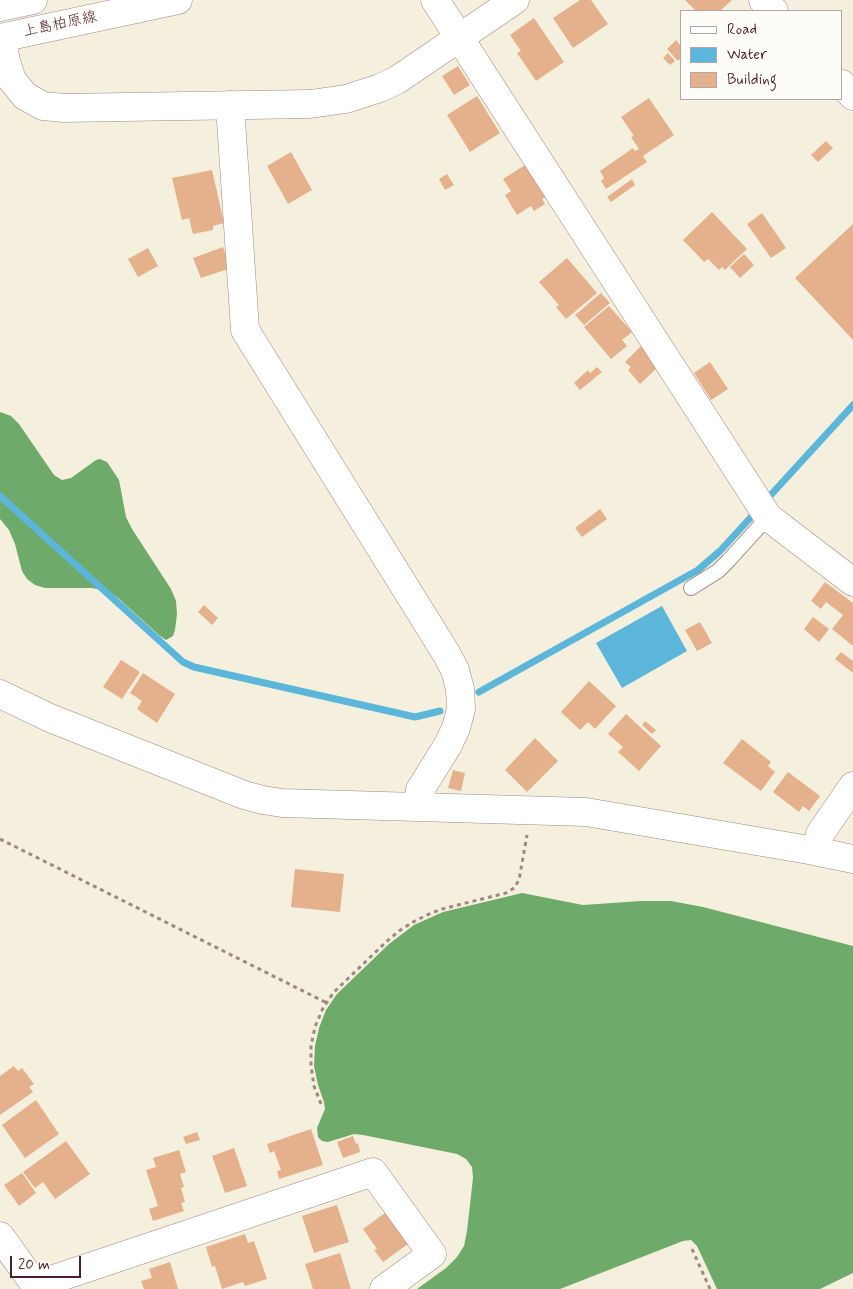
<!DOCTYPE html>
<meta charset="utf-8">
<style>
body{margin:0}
#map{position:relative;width:853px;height:1289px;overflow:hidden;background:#f4f0dd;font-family:Mynerve,sans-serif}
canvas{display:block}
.legend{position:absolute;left:680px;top:10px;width:162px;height:90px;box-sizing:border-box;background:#fdfcf7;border:1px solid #b5a4a5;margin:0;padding:6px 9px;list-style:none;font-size:15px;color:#4a1f2b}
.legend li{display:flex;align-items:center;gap:10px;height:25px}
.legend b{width:25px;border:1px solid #b5a4a5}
.scale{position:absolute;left:10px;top:1256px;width:71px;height:22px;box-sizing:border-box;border:2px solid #4a1f2b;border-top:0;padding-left:6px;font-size:15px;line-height:18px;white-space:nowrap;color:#4a1f2b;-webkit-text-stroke:4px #fdfcf7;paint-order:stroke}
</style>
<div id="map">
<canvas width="853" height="1289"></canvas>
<ul class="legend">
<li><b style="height:6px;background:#fff"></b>Road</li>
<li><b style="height:14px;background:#5cb6da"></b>Water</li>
<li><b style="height:14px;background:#e4b18c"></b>Building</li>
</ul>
<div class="scale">20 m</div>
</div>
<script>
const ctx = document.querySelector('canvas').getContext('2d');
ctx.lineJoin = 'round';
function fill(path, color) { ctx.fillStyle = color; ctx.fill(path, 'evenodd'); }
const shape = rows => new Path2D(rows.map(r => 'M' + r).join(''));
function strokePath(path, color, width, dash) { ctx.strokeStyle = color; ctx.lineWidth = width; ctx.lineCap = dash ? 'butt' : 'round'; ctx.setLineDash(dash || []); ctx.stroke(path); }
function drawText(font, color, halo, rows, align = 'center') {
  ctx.font = font + ' Mynerve,"Klee One",sans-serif'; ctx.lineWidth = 5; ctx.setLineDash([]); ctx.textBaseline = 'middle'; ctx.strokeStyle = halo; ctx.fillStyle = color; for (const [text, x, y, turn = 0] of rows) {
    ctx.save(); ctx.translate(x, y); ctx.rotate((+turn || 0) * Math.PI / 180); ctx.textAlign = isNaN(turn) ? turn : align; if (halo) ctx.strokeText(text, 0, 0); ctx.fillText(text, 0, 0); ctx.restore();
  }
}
const forest = shape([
 [0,412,11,416,19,424,54,475,62,480,71,478,96,460,100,459,107,462,119,480,126,517,132,529,171,589,176,601,177,614,175,630,173,636,166,640,160,636,117,597,105,590,91,588,45,588,35,585,27,579,22,571,15,544,9,530,0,519],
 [522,893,583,905,641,901,671,901,703,907,853,946,853,1273,820,1289,717,1289,697,1246,691,1240,683,1241,560,1289,417,1289,446,1268,457,1257,464,1246,467,1231,473,1178,472,1167,466,1159,457,1154,363,1135,354,1134,328,1142,322,1141,318,1137,317,1128,325,1109,324,1102,318,1085,314,1066,315,1046,319,1028,326,1010,337,994,389,944,414,925,443,912]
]);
const water = shape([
 [662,606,687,651,622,688,596,643]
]);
const stream = shape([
 [0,496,183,662,194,667,415,717,440,711],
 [768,498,853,405],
 [479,692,698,570,720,551,753,515]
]);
const building = shape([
 [580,0,591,0,608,24,573,48,553,18],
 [685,0,732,0,720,11,696,11],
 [534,18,564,62,536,81,517,53,521,51,510,35],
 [676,40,682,47,682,57,678,61,667,49],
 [668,53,675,61,670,65,663,58],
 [458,66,470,85,454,95,442,76],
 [477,96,500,133,470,152,447,115],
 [649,98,674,135,643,156,647,162,606,189,601,181,604,178,600,171,633,148,635,151,639,149,631,137,634,136,621,117],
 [826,141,833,148,818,162,811,155],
 [291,152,312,190,288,204,267,166],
 [525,165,546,197,542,199,545,204,534,211,531,206,517,215,505,195,511,191,503,179],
 [212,170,224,223,213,226,213,230,193,234,189,218,182,220,172,178],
 [447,174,454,185,445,190,439,179],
 [632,179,635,185,611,202,607,197],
 [712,212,747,249,725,270,722,267,719,270,708,259,704,262,683,240],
 [762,213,786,248,771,258,747,224],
 [853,224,853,340,795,278],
 [223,247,231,268,201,278,193,258],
 [148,248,158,266,138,277,128,259],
 [744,254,754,265,740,278,730,267],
 [567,258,597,293,566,319,556,307,559,305,539,282],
 [601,293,610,303,584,325,575,315],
 [609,306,632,332,622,340,627,346,611,359,584,327],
 [641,346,659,366,640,384,628,370,631,367,625,362],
 [710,362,728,389,711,400,694,373],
 [597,367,602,372,580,390,574,383,588,370,590,373],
 [600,509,607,519,582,537,575,528],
 [825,582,853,603,853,646,832,629,843,615,826,602,821,609,811,601],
 [204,605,218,618,212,625,198,612],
 [813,617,829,629,819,642,804,629],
 [700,622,712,643,697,651,685,630],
 [841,652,853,661,853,673,835,659],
 [121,660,140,672,122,699,103,687],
 [143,673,175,694,157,723,137,709,142,701,130,693],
 [589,681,616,706,595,729,588,722,580,730,561,712],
 [626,714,661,746,639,771,618,752,623,747,608,734],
 [645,721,656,730,652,734,642,725],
 [535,738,558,761,527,792,505,770],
 [742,739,771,762,768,766,775,772,761,791,723,763],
 [453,770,465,773,461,791,448,788],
 [788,772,820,796,809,811,803,806,799,812,773,792],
 [295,869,344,874,340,912,291,907],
 [14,1066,18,1071,22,1068,34,1084,29,1087,33,1092,0,1115,0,1076],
 [36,1100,59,1134,25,1158,2,1125],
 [311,1129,323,1165,279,1179,277,1171,281,1170,274,1151,270,1153,267,1144],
 [197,1132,200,1140,186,1144,183,1137],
 [353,1136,356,1144,358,1143,360,1152,343,1158,337,1142],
 [66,1141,90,1174,55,1199,43,1182,35,1188,23,1172],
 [234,1148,247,1186,225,1193,212,1156],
 [179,1150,186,1172,180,1174,184,1187,181,1188,185,1202,181,1203,184,1211,153,1221,149,1209,158,1206,146,1170,156,1167,153,1158],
 [22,1173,36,1193,19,1206,4,1185],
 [337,1205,349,1242,314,1253,302,1216],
 [385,1213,408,1244,383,1262,374,1250,377,1249,363,1229],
 [245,1234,248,1243,254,1241,267,1279,245,1286,243,1282,222,1289,215,1266,212,1267,206,1247],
 [340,1253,351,1289,313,1289,305,1264],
 [170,1262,178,1289,144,1289,141,1281,152,1278,149,1269]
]);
const path = shape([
 [0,839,327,1003],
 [321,1104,314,1086,311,1066,311,1046,315,1027,323,1008,334,992,386,942,399,931,413,922,427,915,442,909,506,893,514,888,519,880,527,835],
 [692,1249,710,1289]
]);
const lane = shape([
 [691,588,718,571,729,560,768,517]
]);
const street = shape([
 [435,0,768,517,853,582],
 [763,0,774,11],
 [842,84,853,96],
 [230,105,245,330,446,653,455,670,460,689,461,709,456,728,448,745,420,790,417,806],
 [0,694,50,718,244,795,263,800,282,803,586,812,809,850,853,859],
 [816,851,820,834,853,786],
 [0,1236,38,1289],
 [40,1289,54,1279,373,1172,432,1254,384,1289]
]);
const secondary = shape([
 [0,7,33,0],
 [0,38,178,0],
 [1,38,6,61,12,80,25,96,43,106,64,108,310,104,346,99,380,88,397,80,515,0]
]);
const streetNames = [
 ["上島柏原線",60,25,-12]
];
fill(forest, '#6eaa6a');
fill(water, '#5cb6da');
strokePath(stream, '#5cb6da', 7);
fill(building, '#e4b18c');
strokePath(lane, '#9f8884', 16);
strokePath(street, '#9f8884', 29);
strokePath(secondary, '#9f8884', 29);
strokePath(path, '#9f8884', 3, [4, 4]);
strokePath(lane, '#fff', 14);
strokePath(street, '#fff', 28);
strokePath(secondary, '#fff', 28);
drawText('15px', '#4a1f2b', '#fdfcf7', streetNames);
</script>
